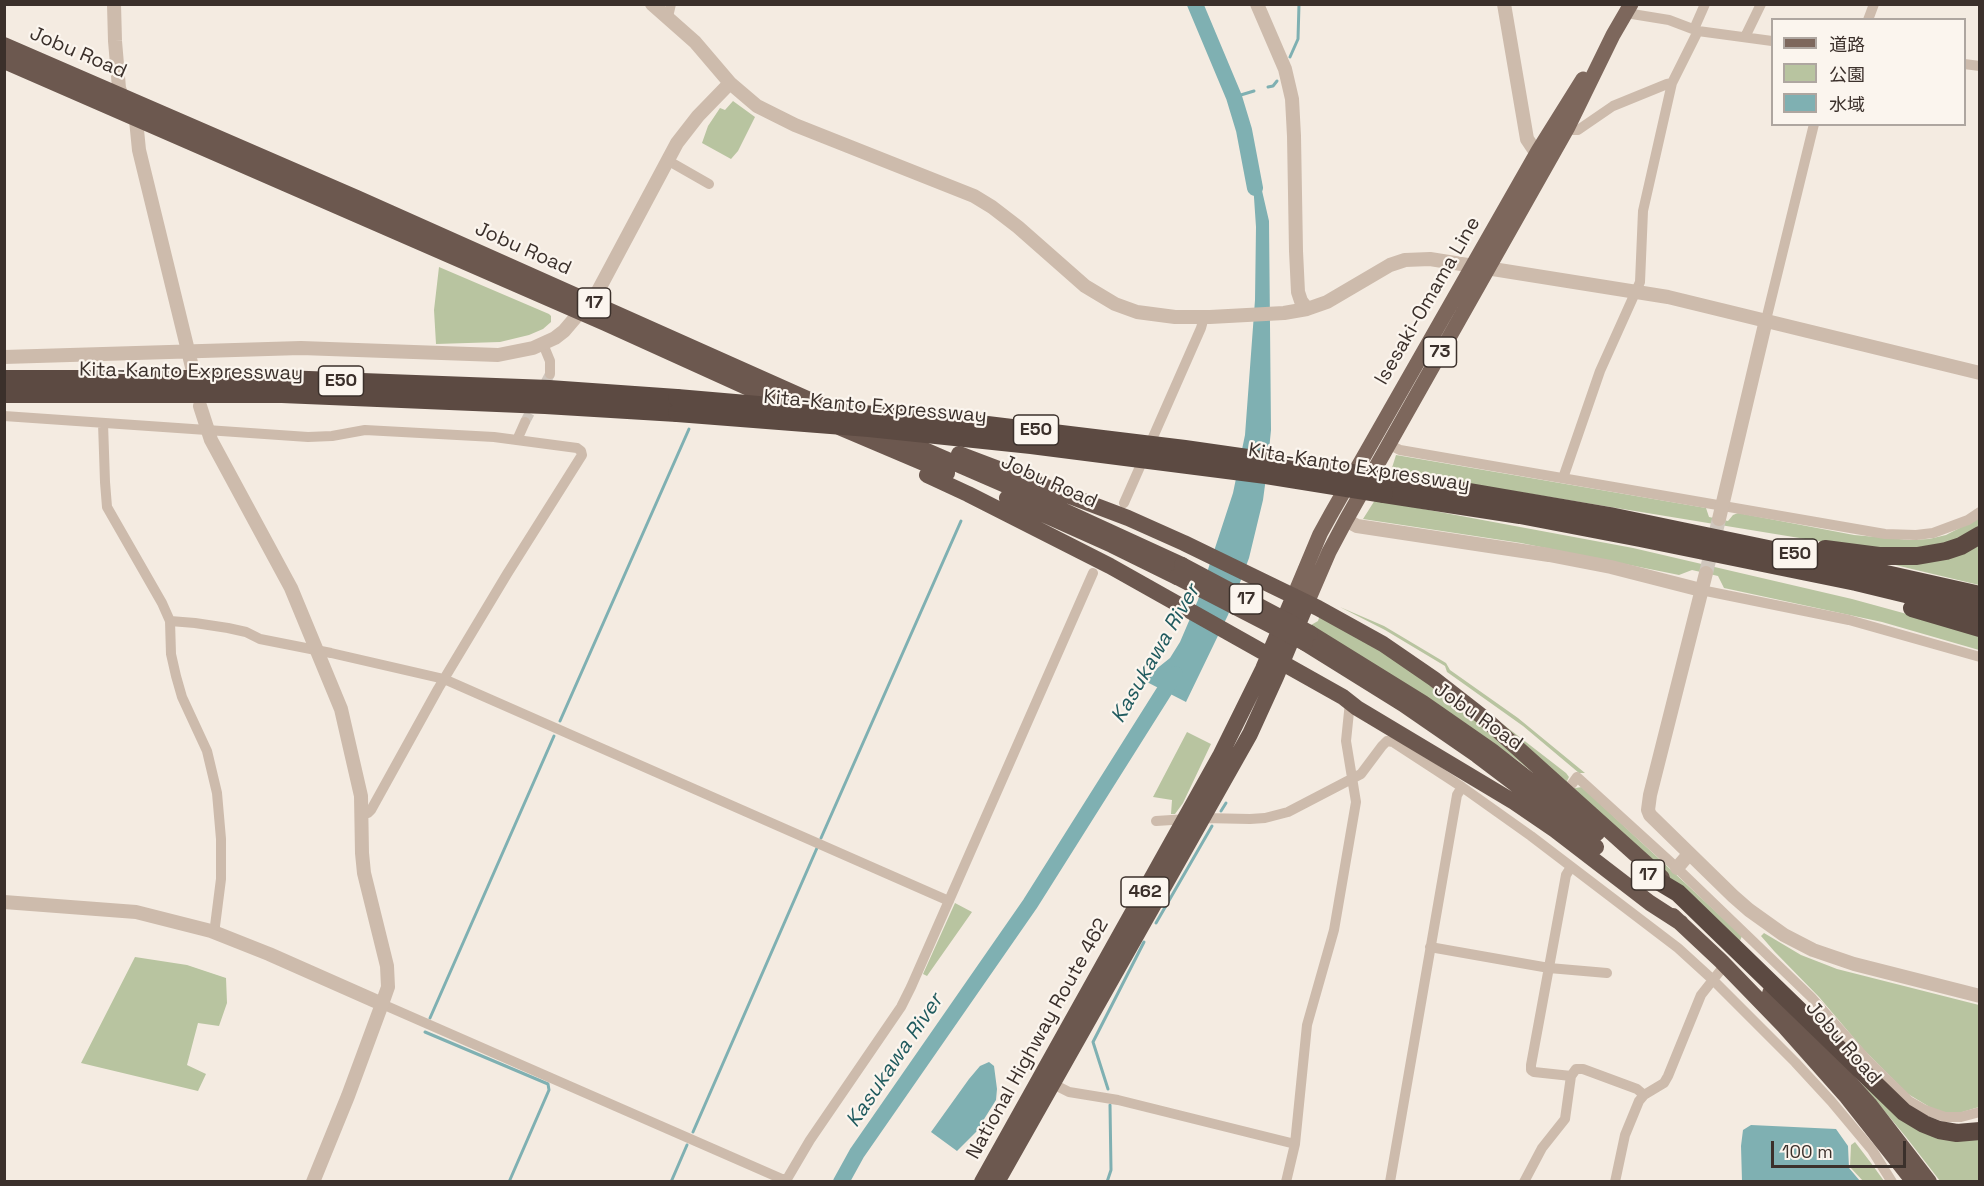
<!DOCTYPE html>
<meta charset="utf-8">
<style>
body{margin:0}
#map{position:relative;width:1984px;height:1186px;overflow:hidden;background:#f4ebe1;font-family:"Space Grotesk","Noto Sans JP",sans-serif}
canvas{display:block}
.frame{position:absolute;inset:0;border:6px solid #3b302b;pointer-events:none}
.legend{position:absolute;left:1771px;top:18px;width:195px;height:108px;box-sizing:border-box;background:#fbf5ee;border:2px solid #aea6a0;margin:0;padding:8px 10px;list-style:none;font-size:18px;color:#3b302b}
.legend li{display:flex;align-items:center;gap:12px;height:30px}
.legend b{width:30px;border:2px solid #aea6a0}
.scale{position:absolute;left:1771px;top:1141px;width:135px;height:27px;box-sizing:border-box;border:3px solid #3b302b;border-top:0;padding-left:8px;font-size:18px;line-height:21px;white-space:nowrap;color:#3b302b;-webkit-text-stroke:4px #fbf5ee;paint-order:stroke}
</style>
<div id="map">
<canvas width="1984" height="1186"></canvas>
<div class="frame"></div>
<ul class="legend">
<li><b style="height:8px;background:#7d675c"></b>道路</li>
<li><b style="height:16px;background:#b8c4a0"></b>公園</li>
<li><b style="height:16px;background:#7fb0b2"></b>水域</li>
</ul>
<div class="scale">100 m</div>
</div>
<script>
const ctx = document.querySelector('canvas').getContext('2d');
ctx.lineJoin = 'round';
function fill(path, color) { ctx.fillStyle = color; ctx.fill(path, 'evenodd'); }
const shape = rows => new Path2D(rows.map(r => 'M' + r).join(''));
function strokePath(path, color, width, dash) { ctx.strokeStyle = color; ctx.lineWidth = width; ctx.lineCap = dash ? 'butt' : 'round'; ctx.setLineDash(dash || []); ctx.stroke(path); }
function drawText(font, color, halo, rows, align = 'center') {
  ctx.font = font + ' "Space Grotesk",sans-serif'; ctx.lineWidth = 4.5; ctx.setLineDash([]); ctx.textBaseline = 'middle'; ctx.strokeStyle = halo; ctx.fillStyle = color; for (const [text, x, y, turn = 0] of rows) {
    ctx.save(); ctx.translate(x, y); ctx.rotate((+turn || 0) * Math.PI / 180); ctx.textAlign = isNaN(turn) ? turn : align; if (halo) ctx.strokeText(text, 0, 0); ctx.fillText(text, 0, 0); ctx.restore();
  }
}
const green = shape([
 [733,101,755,117,738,151,731,159,702,143,708,126,720,108,725,110],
 [439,267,549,314,551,316,551,322,543,329,529,335,500,342,436,344,434,310],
 [1396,455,1706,508,1709,517,1728,521,1733,515,1738,513,1854,535,1910,540,1929,539,1946,535,1979,518,1979,527,1951,542,1902,550,1830,543,1391,471],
 [1375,500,1633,548,1852,599,1958,628,1979,636,1979,650,1882,622,1724,588,1718,576,1692,570,1679,575,1521,543,1363,519],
 [1979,543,1979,585,1891,564],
 [1340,607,1384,626,1446,663,1450,670,1518,718,1585,773,1579,773,1523,726,1447,672,1445,666,1385,630],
 [1320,615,1425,676,1569,801,1517,760,1456,717,1311,625,1318,621],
 [1451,684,1566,773,1569,777,1567,781,1575,788,1582,787,1742,936,1739,943],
 [1187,732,1211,744,1183,803,1175,814,1171,814,1172,800,1153,797],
 [955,903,972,912,927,976,923,974],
 [1764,933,1801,955,1837,969,1979,1005,1979,1107,1959,1113,1943,1112,1933,1109,1908,1094,1864,1050,1819,997,1774,951,1761,936],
 [135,957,187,965,226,978,227,1003,219,1026,198,1023,187,1065,206,1074,198,1091,81,1063],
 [1847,1066,1898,1113,1979,1137,1979,1181,1940,1181,1906,1137],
 [1855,1142,1871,1163,1884,1181,1863,1181,1850,1167,1851,1145]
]);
const water = shape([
 [1252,168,1260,182,1269,221,1271,430,1267,470,1263,500,1249,558,1228,615,1186,702,1139,678,1155,670,1170,658,1180,642,1198,600,1233,493,1245,435,1255,300,1256,227],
 [989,1062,994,1066,997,1089,996,1100,976,1132,957,1151,931,1132,969,1079,980,1066],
 [1751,1125,1836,1129,1848,1146,1849,1168,1860,1181,1742,1181,1741,1146,1743,1130]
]);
const stream = shape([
 [1290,57,1298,39,1299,4],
 [1268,87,1273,86,1277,81],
 [1234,97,1254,91],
 [560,721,689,429],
 [1221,811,1226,803],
 [821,838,961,521],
 [1156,923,1212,826],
 [430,1018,554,736],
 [425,1032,548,1084,549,1090,509,1182],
 [1108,1089,1093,1042,1144,942],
 [693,1132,817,848],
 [671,1182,687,1145],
 [1107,1182,1111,1170,1110,1105]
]);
const river = shape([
 [1195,4,1234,97,1244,130,1255,188],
 [841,1182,857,1153,1030,904,1175,674]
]);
const minorTunnel = shape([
 [525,422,550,374]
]);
const tertiaryTunnel = shape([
 [1706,573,1719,519]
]);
const minor = shape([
 [1626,13,1669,20,1698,31,1772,41],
 [668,17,671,4],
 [1868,20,1874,4],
 [1694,29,1705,4],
 [1745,37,1761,4],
 [1964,64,1980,66],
 [1568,127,1574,130,1578,130,1613,106,1667,84,1672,83],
 [667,160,709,184],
 [1766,320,1814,124],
 [543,344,550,361,550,374],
 [4,416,308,437,332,436,365,430,494,437,577,448,581,451,582,455,507,574,438,689,371,810,368,813,361,815],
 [103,423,105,482,107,507,162,603,170,621,171,654,176,676,182,697,207,751,217,793,221,839,221,879,215,926,211,931],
 [517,440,525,422],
 [1388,444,1400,450,1885,534,1916,535,1933,533,1968,520,1980,512],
 [1563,478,1600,371,1640,282,1643,211,1672,83,1698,31],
 [1124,503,1201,328,1204,317],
 [1701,590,1849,620,1980,657],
 [170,621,195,623,228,628,246,632,260,639,331,653,444,679,949,901],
 [1572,784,1577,777,1677,868,1811,997,1867,1060,1909,1101,1925,1110,1945,1117,1961,1117,1980,1112],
 [1156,821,1203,818,1250,819,1265,818,1288,812,1361,774,1382,746,1387,741,1393,742,1462,787,1531,836,1678,948,1712,979,1795,1062,1831,1101,1872,1150,1892,1182],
 [1430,947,1549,968,1607,973],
 [382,1004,782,1179,787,1179,810,1140,901,1007,911,987,1093,573],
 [1571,1076,1534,1072,1531,1070,1531,1065,1566,875,1571,867],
 [1049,1082,1069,1092,1118,1100,1295,1144],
 [1286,1182,1295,1144,1307,1025,1334,930,1356,802,1346,741,1350,702],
 [1390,1182,1457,795,1462,787],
 [1524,1182,1542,1148,1565,1119,1571,1076,1576,1069,1583,1069,1637,1089,1644,1095],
 [1615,1182,1625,1135,1639,1101,1644,1095,1664,1083,1668,1076,1701,995,1720,971]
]);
const tertiary = shape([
 [114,4,115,41,119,88,122,97,132,110,136,120,139,150,192,367],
 [652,4,695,42,730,83,757,106,795,125,974,196,992,207,1018,227,1085,286,1115,304,1137,312,1175,317,1210,317,1284,313,1307,309,1327,302,1390,265,1405,260,1430,259,1668,297,1980,373],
 [1257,4,1285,69,1292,99,1294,136,1296,251,1298,292,1301,301,1307,309],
 [1504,4,1527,139,1533,148,1538,151],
 [4,357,301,348,498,355,533,348,555,338,564,331,598,291,677,143,698,116,730,83],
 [200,406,211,440,291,588,341,709,361,796,362,853,364,873,387,966,388,987,382,1004,348,1096,313,1182],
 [1719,519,1766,320],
 [1346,520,1357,526,1549,555,1611,567,1701,590],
 [1706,573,1650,795,1648,810,1650,815,1733,896,1749,910,1784,935,1813,950,1854,964,1980,996],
 [1677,868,1689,854],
 [4,902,136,912,211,931,269,954,382,1004]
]);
const primary = shape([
 [1294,596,1320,534,1331,514,1538,151,1583,79],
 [1307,603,1329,552,1346,520,1568,127,1613,35,1631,4]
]);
const trunk = shape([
 [4,45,357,198,830,409],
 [4,61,605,323,786,405],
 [841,428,947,473],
 [881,431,1049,504,1182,565],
 [959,454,1128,518,1184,543,1318,608,1383,644,1434,679,1484,718,1662,878],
 [927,475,968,494,1110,566,1343,697,1357,708,1514,802,1555,830,1650,903,1681,923],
 [1007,498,1112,545,1177,577],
 [1310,633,1423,703,1492,751,1597,833],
 [1305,643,1403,704,1477,755,1526,792,1596,847],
 [1673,916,1721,961,1784,1026,1847,1097,1914,1182],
 [1770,993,1869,1104,1929,1182],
 [982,1182,1220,756,1263,669,1294,596],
 [997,1182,1250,734,1276,677,1307,603]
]);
const motorway = shape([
 [4,379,282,379,549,389,677,398],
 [4,394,282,394,545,405,677,413],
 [1394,479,1610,516,1864,569,1980,595],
 [1384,494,1520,515,1640,538,1856,582,1980,612],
 [1825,549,1879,556,1917,556,1946,551,1961,546,1980,535],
 [1912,608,1980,628],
 [1643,872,1678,893,1904,1112,1924,1124,1939,1130,1957,1133,1980,1131]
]);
const trunkBridge = shape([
 [1182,565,1310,633],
 [1177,577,1305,643]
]);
const motorwayBridge = shape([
 [677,398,979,424,1185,449,1394,479],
 [677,413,869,428,1031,445,1266,475,1384,494]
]);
const shields = [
 [594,303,33],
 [1440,352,33],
 [341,381,45],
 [1036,430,45],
 [1795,554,45],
 [1246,599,33],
 [1648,875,33],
 [1145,892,48]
];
const shieldNames = [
 ["17",594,303],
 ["73",1440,352],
 ["E50",341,381],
 ["E50",1036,430],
 ["E50",1795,554],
 ["17",1246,599],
 ["17",1648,875],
 ["462",1145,892]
];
const streetNames = [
 ["Jobu Road",78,53,23],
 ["Jobu Road",523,249,24],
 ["Isesaki-Omama Line",1428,301,-60],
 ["Kita-Kanto Expressway",191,372,1],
 ["Kita-Kanto Expressway",875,407,5],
 ["Kita-Kanto Expressway",1359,468,9],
 ["Jobu Road",1049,482,24],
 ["Jobu Road",1478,717,35],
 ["National Highway Route 462",1038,1039,-61],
 ["Jobu Road",1843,1043,49]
];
const waterNames = [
 ["Kasukawa River",1156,654,-60],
 ["Kasukawa River",895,1061,-56]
];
fill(green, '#b8c4a0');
fill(water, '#7fb0b2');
strokePath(stream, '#7fb0b2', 3);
strokePath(river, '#7fb0b2', 16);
strokePath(minorTunnel, '#cfc6bd', 10, [10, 5]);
strokePath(tertiaryTunnel, '#cfc6bd', 14, [14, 7]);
strokePath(minor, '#cdbbac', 10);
strokePath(tertiary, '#cdbbac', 14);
strokePath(primary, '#7d675c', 15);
strokePath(trunk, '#6c584f', 16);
strokePath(motorway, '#5c4a42', 18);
strokePath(trunkBridge, '#6c584f', 16);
strokePath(motorwayBridge, '#5c4a42', 18);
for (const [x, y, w] of shields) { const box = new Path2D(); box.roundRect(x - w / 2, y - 15, w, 30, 4.5); ctx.fillStyle = '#fbf5ee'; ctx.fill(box); strokePath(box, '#3b302b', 1.5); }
drawText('bold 18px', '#3b302b', null, shieldNames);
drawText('20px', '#3b302b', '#fbf5ee', streetNames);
drawText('italic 21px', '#1f5a5e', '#fbf5ee', waterNames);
</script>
